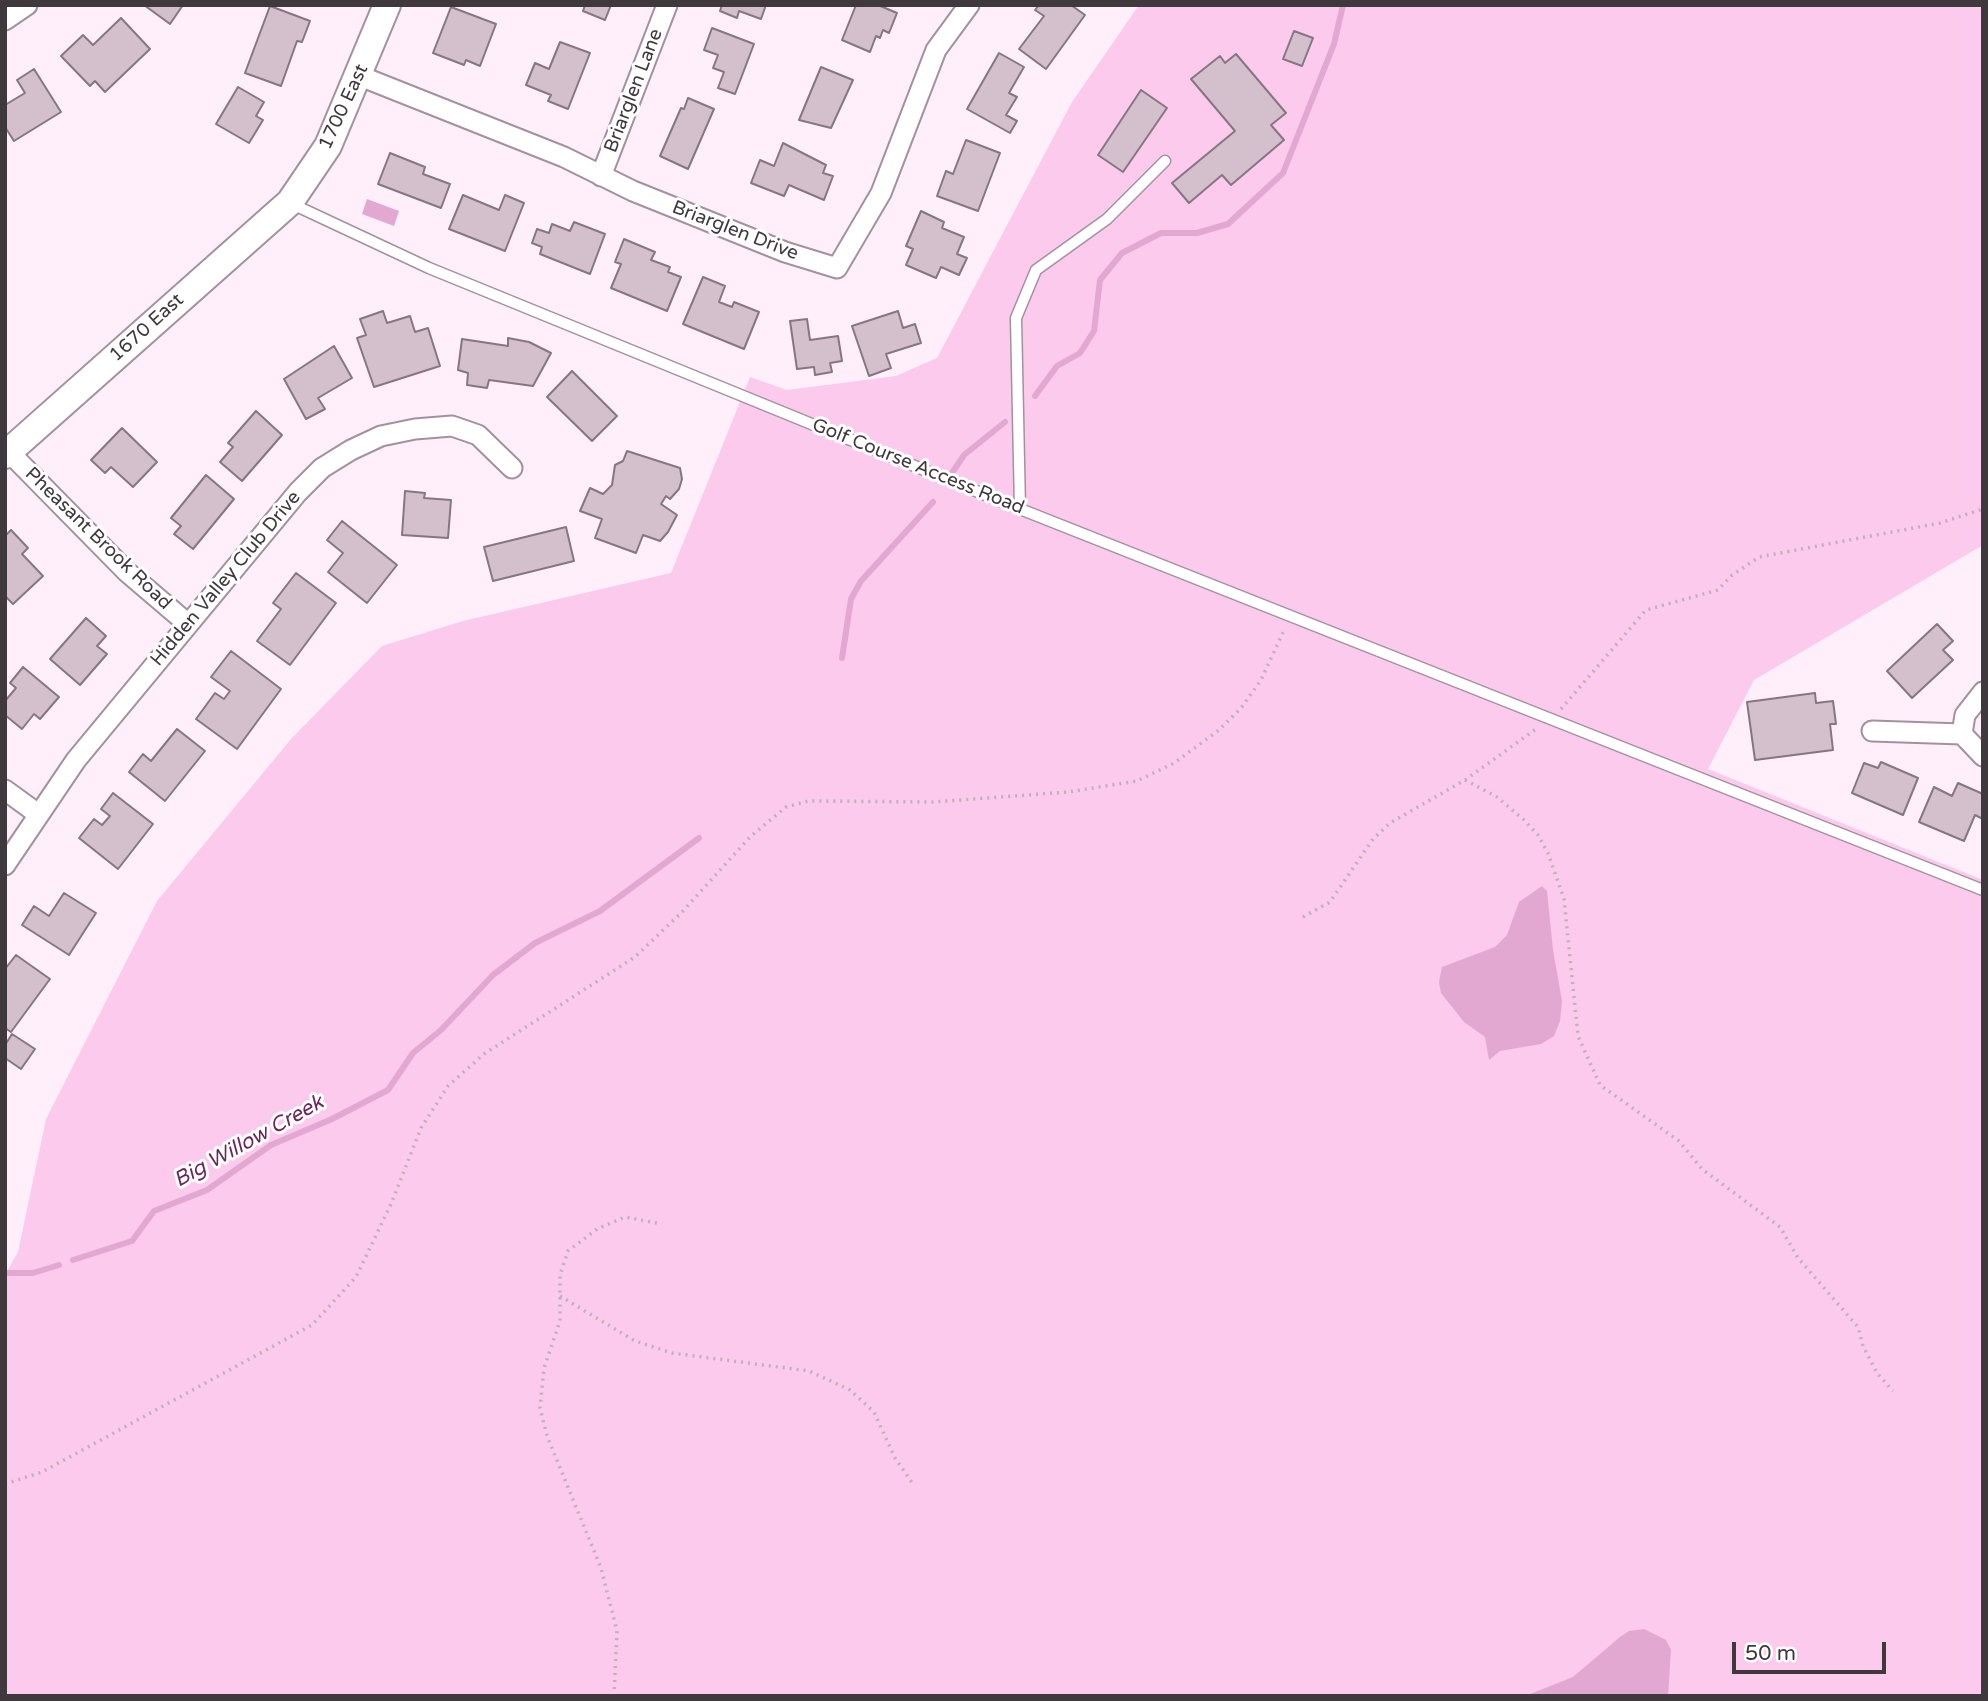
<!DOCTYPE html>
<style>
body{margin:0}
#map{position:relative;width:1988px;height:1701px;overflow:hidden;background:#ffeffa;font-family:"Varela Round",sans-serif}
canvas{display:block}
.frame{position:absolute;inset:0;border:7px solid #3f383d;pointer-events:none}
.scale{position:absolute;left:1732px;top:1642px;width:154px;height:32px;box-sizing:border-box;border:4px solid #3f383d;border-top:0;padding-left:9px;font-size:21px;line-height:24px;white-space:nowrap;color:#3f383d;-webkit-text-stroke:5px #fff;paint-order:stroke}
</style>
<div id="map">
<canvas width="1988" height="1701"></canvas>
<div class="frame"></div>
<div class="scale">50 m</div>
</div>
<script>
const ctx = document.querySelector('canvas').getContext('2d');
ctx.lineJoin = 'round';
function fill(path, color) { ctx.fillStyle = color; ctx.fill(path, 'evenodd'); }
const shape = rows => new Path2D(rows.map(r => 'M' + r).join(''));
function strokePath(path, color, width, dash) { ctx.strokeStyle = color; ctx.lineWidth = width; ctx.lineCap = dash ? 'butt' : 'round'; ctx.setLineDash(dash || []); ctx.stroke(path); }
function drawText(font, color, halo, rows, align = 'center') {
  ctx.font = font + ' "Varela Round",sans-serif'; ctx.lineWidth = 6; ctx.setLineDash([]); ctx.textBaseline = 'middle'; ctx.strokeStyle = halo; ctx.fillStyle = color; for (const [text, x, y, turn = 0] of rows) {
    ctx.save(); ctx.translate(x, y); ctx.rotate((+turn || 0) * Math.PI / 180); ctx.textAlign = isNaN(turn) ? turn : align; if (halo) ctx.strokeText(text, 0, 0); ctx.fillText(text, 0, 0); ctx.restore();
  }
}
const green = shape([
 [1139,5,1983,5,1983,545,1754,680,1708,769,1983,880,1983,1696,5,1696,5,1275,18,1252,46,1119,157,901,291,739,382,646,463,621,671,573,750,377,787,390,896,376,937,358,1072,102]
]);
const water = shape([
 [367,199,399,211,394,226,362,214],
 [1542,886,1547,891,1553,950,1562,1001,1560,1021,1554,1036,1541,1044,1500,1051,1489,1060,1485,1037,1464,1022,1441,993,1439,982,1442,967,1495,947,1507,935,1519,902],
 [1644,1629,1666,1640,1671,1650,1668,1696,1525,1696,1573,1677,1620,1637,1629,1631]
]);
const stream = shape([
 [1035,396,1057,366,1080,353,1094,331,1100,280,1122,253,1161,233,1197,233,1228,224,1283,173,1334,44,1343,5],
 [952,473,964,455,1005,422],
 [842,658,851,599,861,581,933,502],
 [73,1260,132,1241,154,1211,207,1190,271,1145,332,1119,388,1090,413,1053,441,1030,493,975,535,943,600,911,699,838],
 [5,1273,33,1273,59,1265]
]);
const building = shape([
 [144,5,183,5,170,24,144,5],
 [585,5,611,5,605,20,583,11,585,5],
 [722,5,766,5,761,19,739,11,737,18,720,11,722,5],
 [856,5,878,5,897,13,889,33,883,30,880,38,876,36,870,52,842,40,856,5],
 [1039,5,1071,5,1085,15,1046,69,1019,49,1044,16,1035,10,1039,5],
 [270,6,310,21,302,42,297,41,281,86,245,73,270,6],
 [451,7,496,24,480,66,466,60,464,65,433,53,451,7],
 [121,18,150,49,105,92,95,81,90,86,61,56,83,35,93,45,121,18],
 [712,28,754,44,735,94,718,88,724,72,713,68,718,55,704,50,712,28],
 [1294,31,1313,38,1302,66,1283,59,1294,31],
 [560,42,590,53,568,109,548,101,551,95,526,85,535,63,549,69,560,42],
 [999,53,1024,67,1009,93,1017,97,1006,115,1017,121,1010,133,967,109,999,53],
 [1236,54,1286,113,1271,125,1284,140,1231,185,1222,175,1189,203,1172,183,1235,131,1191,79,1220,56,1225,63,1236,54],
 [821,67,853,80,831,128,799,120,821,67],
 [34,69,61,112,14,141,5,127,5,105,25,93,17,80,34,69],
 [238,87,264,102,256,116,263,120,249,143,216,124,238,87],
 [1141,90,1167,108,1123,172,1098,155,1141,90],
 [688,98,714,109,688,169,660,156,681,108,684,109,688,98],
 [966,140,1000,153,978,211,937,196,946,171,953,174,966,140],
 [783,143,826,165,823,173,833,176,824,200,789,185,784,196,751,183,760,160,774,166,783,143],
 [390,153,425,167,423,174,450,184,441,208,378,184,390,153],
 [463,195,499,210,505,195,524,203,505,251,449,229,463,195],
 [921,211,944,222,942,228,964,237,957,254,967,258,959,275,941,267,936,278,906,265,913,249,906,246,921,211],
 [574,222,605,234,590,274,540,254,542,247,532,243,537,229,549,233,552,224,570,231,574,222],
 [624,239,655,252,651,260,670,267,668,272,681,277,667,311,611,288,621,264,615,262,624,239],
 [703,277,725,286,719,302,732,307,734,302,759,312,744,349,683,324,703,277],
 [383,311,387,323,410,316,415,332,428,328,440,366,374,387,357,338,366,335,360,319,383,311],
 [898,311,903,328,915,324,921,343,886,354,891,368,869,376,852,326,898,311],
 [807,319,810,340,838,336,842,361,830,363,832,372,815,375,814,367,797,369,790,321,807,319],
 [508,338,529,342,551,353,533,386,489,380,487,388,467,385,468,373,458,370,462,339,508,346,508,338],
 [334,346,352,378,318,398,325,409,306,419,284,379,334,346],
 [572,371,617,416,592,441,547,397,572,371],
 [256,411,282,435,242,481,220,462,233,447,228,443,256,411],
 [122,428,157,462,133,487,111,467,105,473,91,460,122,428],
 [627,451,680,468,682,479,679,489,670,499,666,496,661,504,677,515,668,532,660,541,643,535,636,553,595,538,602,519,580,511,590,488,603,494,612,485,615,465,623,461,627,451],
 [206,475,234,499,193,549,174,534,181,526,171,518,206,475],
 [405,491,425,493,424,498,451,500,448,538,402,535,405,491],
 [342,521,397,565,367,603,328,572,343,553,327,540,342,521],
 [566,527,574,561,493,581,484,547,566,527],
 [11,530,28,548,22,554,43,576,13,604,5,596,5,536,11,530],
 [296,573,336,603,290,665,257,641,281,609,273,603,296,573],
 [86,618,106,636,97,646,107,654,80,685,50,659,86,618],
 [1937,624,1953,641,1943,650,1953,660,1912,698,1887,671,1937,624],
 [231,651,281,689,237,749,196,719,215,693,224,699,230,691,211,677,231,651],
 [23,667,59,697,40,719,34,714,22,729,5,715,5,701,16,688,10,683,23,667],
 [1815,693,1816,703,1833,701,1836,724,1830,724,1833,750,1755,760,1747,702,1815,693],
 [177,729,205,751,165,801,129,772,143,754,151,761,177,729],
 [1881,762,1918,778,1903,815,1852,793,1864,763,1878,768,1881,762],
 [1958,783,1983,794,1983,819,1975,815,1964,841,1919,822,1934,787,1952,796,1958,783],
 [113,793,153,824,118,869,79,838,94,819,102,825,110,816,101,809,113,793],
 [64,893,96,913,69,955,22,925,34,906,49,916,64,893],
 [16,955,50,979,11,1032,5,1028,5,969,16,955],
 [12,1034,35,1049,21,1069,5,1058,5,1045,12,1034]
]);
const path = shape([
 [1561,709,1646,610,1718,590,1731,576,1759,557,1940,523,1983,509],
 [1465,780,1497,797,1524,820,1538,835,1548,853,1564,899,1578,1036,1600,1085,1679,1141,1702,1169,1780,1227,1798,1258,1858,1327,1863,1346,1877,1373,1893,1391],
 [1303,917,1330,902,1373,839,1390,823,1465,780,1536,729],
 [560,1296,635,1341,672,1353,809,1371,850,1390,874,1412,895,1458,913,1484],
 [5,1484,42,1472,312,1325,356,1277,391,1204,421,1128,448,1086,484,1054,635,957,682,912,750,837,786,807,808,801,933,802,1068,792,1137,781,1174,763,1219,730,1241,708,1261,680,1285,628],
 [614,1696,617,1631,601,1568,547,1436,540,1408,544,1368,560,1321,560,1275,568,1251,597,1229,625,1217,662,1224]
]);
const lane = shape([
 [290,203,429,268,1020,509,1983,890],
 [1020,509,1016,318,1036,270,1107,219,1165,161]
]);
const street = shape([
 [5,20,27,5],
 [360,76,564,157,633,191,785,252,837,268,881,193,936,50,969,5],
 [601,176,667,5],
 [9,452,127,572,188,624],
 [1872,731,1962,734,1983,756],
 [1962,734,1965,715,1983,692],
 [5,790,38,814],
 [5,865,76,760,298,492,322,468,351,450,381,436,415,429,452,426,478,435,512,468]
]);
const secondary = shape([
 [5,455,290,202,328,146,387,5]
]);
const streetNames = [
 ["Briarglen Lane",634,91,-69],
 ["1700 East",344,107,-65],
 ["Briarglen Drive",735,231,21],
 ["1670 East",147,328,-42],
 ["Golf Course Access Road",918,467,22],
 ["Pheasant Brook Road",98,539,44],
 ["Hidden Valley Club Drive",226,579,-50]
];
const waterNames = [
 ["Big Willow Creek",249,1142,-29]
];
fill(green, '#fbcaec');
fill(water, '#e3a8d2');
strokePath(stream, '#e3a8d2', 6);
fill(building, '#d4c0cd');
strokePath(building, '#877682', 2);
strokePath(lane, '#a4919e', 13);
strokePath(street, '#a4919e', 23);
strokePath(secondary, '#a4919e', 30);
strokePath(path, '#beb1ba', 3.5, [2, 5]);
strokePath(lane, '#fff', 10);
strokePath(street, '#fff', 19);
strokePath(secondary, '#fff', 26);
drawText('19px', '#3f383d', '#fff', streetNames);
drawText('italic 21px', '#6b275c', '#fff', waterNames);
</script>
